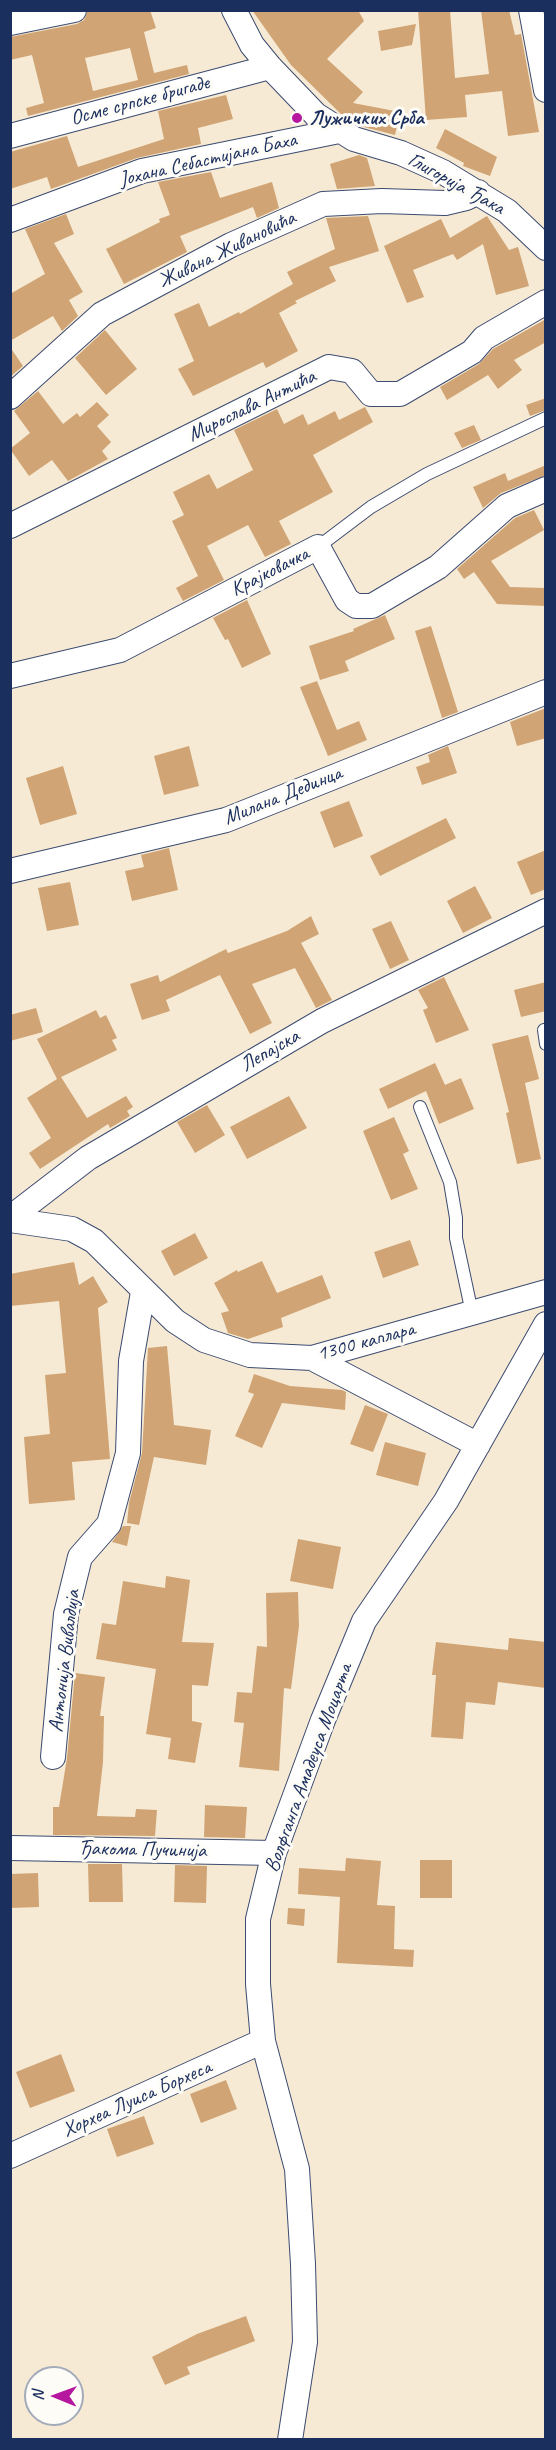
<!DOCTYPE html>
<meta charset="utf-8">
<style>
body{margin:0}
#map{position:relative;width:556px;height:2450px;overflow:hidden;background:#f6ead4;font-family:Caveat,sans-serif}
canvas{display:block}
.frame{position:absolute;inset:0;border:12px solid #1b2f5e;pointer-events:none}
.north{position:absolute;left:24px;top:2366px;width:60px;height:60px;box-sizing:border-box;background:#fdfcf7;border:2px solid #a3aaba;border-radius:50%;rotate:271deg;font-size:16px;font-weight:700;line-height:24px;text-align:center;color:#1b2f5e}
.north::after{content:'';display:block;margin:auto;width:21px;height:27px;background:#b5179e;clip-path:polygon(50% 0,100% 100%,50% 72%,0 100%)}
</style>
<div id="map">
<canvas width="556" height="2450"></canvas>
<div class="frame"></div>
<div class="north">N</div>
</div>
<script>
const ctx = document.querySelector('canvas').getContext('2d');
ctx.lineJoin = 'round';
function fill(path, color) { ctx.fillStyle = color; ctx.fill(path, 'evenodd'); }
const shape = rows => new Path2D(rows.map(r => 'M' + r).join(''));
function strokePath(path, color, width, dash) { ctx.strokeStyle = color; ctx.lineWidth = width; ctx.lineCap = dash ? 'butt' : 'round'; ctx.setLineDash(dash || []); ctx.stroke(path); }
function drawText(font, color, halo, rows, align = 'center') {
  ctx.font = font + ' Caveat,sans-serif'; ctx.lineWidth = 6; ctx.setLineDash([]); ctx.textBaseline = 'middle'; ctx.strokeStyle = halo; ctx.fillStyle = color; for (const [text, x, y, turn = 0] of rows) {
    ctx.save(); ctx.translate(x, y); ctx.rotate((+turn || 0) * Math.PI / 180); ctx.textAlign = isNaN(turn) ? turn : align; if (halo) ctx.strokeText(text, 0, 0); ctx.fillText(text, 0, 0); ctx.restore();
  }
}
const building = shape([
 [88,10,150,10,156,28,144,32,154,73,187,65,189,74,28,116,26,108,44,103,32,55,10,60,10,37,77,24,84,20],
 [130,48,138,80,93,91,85,58],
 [252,10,358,10,364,21,327,59,363,92,353,103,400,112,395,135,360,126,342,115,291,65],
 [418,10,450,10,455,78,489,74,481,10,509,10,515,35,521,34,539,132,508,136,502,91,465,95,467,117,426,120],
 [416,24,412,45,381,51,378,31],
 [226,95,233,119,198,128,201,144,137,158,51,189,47,177,10,189,10,152,67,136,78,167,164,139,158,111],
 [445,129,497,157,490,176,463,166,464,163,436,148],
 [359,155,367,158,375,186,337,189,330,164],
 [211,172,220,198,272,182,279,208,257,218,253,207,180,236,187,252,124,284,106,249,160,222,159,219,170,215,158,182],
 [66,214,74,234,54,243,83,292,69,300,78,316,62,331,53,316,10,341,10,294,45,274,25,229],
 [368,216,379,251,329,267,336,281,295,301,297,303,279,313,298,351,266,368,263,362,193,396,178,369,194,361,174,314,199,303,209,327,239,312,240,314,293,284,287,272,335,249,326,218],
 [487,216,509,250,518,247,529,286,496,295,483,244,457,260,453,254,413,270,424,297,407,303,384,246,441,219,450,238],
 [546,319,546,342,514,360,522,370,498,389,488,375,447,400,440,387,479,364,493,349],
 [105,330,137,369,106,395,75,358],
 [10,347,23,366,10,377],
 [38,391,63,424,77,413,80,417,97,402,109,415,97,426,111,442,102,451,108,459,68,481,52,460,29,476,10,449,30,433,14,411],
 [546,398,546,410,530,416,526,405],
 [365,407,373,422,313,455,333,492,279,521,291,544,265,557,248,525,207,546,224,580,183,601,176,588,198,576,172,521,184,515,173,492,209,474,217,489,253,470,234,430,277,409,284,424,303,414,308,425,335,411,339,420],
 [474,425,481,440,462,448,454,433],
 [546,465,546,475,501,493,483,508,473,487,505,473,508,481],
 [534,510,544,530,491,561,510,587,546,588,546,606,497,604,474,572,464,579,457,569,515,518],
 [247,600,271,654,242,668,228,639,225,640,213,618],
 [385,615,395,639,345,661,349,671,320,680,309,646,354,631,353,629],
 [431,626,458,712,442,718,415,631],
 [317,681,337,730,359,721,367,740,328,756,300,687],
 [546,708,546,738,517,746,510,722],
 [189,746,199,786,164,795,154,756],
 [448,746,457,773,422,785,416,767,430,762,428,755],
 [63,766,77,814,40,825,26,778],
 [349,801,363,836,334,848,320,812],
 [446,818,456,838,380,876,370,856],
 [169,848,178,890,132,901,125,871,144,867,141,855],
 [546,850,546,889,531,895,517,862],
 [70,882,79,925,47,931,38,888],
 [475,886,492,918,463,933,447,901],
 [311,916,319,934,301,943,332,1000,316,1008,295,968,252,984,272,1023,250,1034,220,975,166,1000,170,1011,142,1020,130,984,158,975,160,982,226,949,228,953,287,931],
 [391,921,409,960,390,969,372,929],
 [444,977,469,1030,436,1043,423,1010,428,1008,418,990],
 [546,982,546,1011,521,1017,514,990],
 [36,1008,43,1032,10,1041,10,1015],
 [96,1010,100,1018,106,1015,117,1038,112,1040,117,1050,61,1077,87,1118,126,1096,133,1107,127,1111,130,1116,110,1128,108,1124,40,1169,29,1153,51,1138,27,1098,57,1079,37,1039],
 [528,1035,539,1079,525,1083,541,1159,517,1164,506,1113,509,1112,492,1044],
 [435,1063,445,1085,461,1078,474,1109,439,1124,426,1091,388,1109,379,1089],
 [289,1096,307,1128,247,1159,230,1127],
 [207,1105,225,1135,195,1153,177,1122],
 [394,1117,409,1151,403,1154,418,1189,391,1200,363,1131],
 [195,1233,208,1258,174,1276,161,1251],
 [410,1240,419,1265,383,1278,374,1252],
 [262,1261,277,1293,322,1275,331,1298,281,1318,283,1327,248,1339,228,1333,221,1313,229,1311,214,1283,237,1270,238,1272],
 [74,1262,79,1285,93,1276,108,1302,98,1308,110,1459,72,1462,75,1500,29,1504,24,1437,50,1434,45,1375,66,1373,59,1301,10,1306,10,1274],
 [167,1346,174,1425,211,1430,206,1465,154,1457,139,1525,127,1523,129,1503,142,1453,148,1348],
 [254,1374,290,1386,342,1390,346,1392,345,1410,282,1403,262,1448,235,1436,254,1394,248,1392],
 [365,1405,388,1414,373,1452,350,1444],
 [385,1442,426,1453,418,1486,376,1475],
 [123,1526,131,1526,127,1546,112,1542],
 [298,1539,341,1547,333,1589,290,1581],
 [166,1576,190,1580,182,1642,214,1643,208,1686,192,1685,192,1721,202,1723,195,1763,168,1759,171,1738,146,1734,156,1669,96,1659,102,1623,116,1625,123,1581,165,1588],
 [298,1592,299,1626,291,1689,284,1688,279,1771,239,1767,244,1723,234,1722,237,1692,252,1693,257,1646,267,1647,266,1593],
 [509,1638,546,1642,546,1688,498,1682,495,1705,466,1702,463,1739,431,1737,436,1675,432,1675,436,1642,508,1650],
 [75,1673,105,1677,100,1716,104,1716,103,1762,97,1816,135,1817,136,1809,157,1810,155,1836,53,1835,53,1807,59,1807,67,1758],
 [205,1805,247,1807,245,1838,204,1837],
 [346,1858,381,1861,377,1905,395,1906,394,1949,414,1950,413,1967,337,1963,340,1897,298,1894,299,1868,345,1871],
 [420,1860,452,1860,452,1898,420,1898],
 [88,1864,122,1864,123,1902,89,1902],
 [175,1865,207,1866,206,1903,174,1902],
 [38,1873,39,1907,10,1908,10,1874],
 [288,1908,305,1909,304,1926,287,1924],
 [61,2054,75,2091,30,2108,16,2072],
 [226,2080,237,2109,201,2123,190,2094],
 [144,2116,154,2144,117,2157,107,2129],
 [246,2316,255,2341,187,2367,190,2374,165,2385,152,2357,197,2334]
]);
const service = shape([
 [318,547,371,507,427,474,546,418],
 [544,1030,546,1044],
 [420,1107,450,1182,456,1218,456,1238,472,1313]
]);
const minor = shape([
 [234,10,252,45,270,67,316,115,354,139,401,153,443,172,507,211,546,248],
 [531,10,546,90],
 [10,23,74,10],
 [10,136,270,67],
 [10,220,142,171,339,131],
 [10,397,102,314,231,245,323,204,382,201,445,203,466,198,478,192],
 [10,526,329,367,352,371,371,394,400,394,472,352,484,338,546,302],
 [10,676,120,650,318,547,347,600,356,606,372,606,438,567,507,506,546,489],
 [10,871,226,820,546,692],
 [10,1218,88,1158,322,1021,546,911],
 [10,1220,72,1229,94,1241,175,1321,204,1340,250,1355,312,1358,546,1292],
 [312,1358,478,1445],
 [53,1757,66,1614,80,1557,109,1524,128,1453,131,1361,143,1292],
 [10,1848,274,1853],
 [10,2156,263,2041],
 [290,2440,305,2342,303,2264,297,2169,263,2041,258,1984,258,1919,274,1853,323,1720,364,1621,446,1501,546,1324]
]);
const markers = [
 [297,118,6,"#b5179e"]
];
const streetNames = [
 ["Осме српске бригаде",140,101,-15],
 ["Јохана Себастијана Баха",208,160,-13],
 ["Глигорија Ђака",456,184,29],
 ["Живана Живановића",227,250,-26],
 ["Мирослава Антића",252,406,-26],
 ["Крајковачка",270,572,-27],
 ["Милана Дединца",283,796,-22],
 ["Лепајска",270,1051,-30],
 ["1300 каплара",366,1342,-15],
 ["Антонија Вивалдија",65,1661,-83],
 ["Волфганга Амадеуса Моцарта",309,1768,-70],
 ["Ђакома Пучинија",142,1850,1],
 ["Хорхеа Луиса Борхеса",137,2099,-24]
];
const poiNames = [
 ["Лужичких Срба",309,118]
];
fill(building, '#d0a474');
strokePath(service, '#3c4b70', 14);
strokePath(minor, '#3c4b70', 26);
strokePath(service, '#fff', 12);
strokePath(minor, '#fff', 24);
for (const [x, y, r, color] of markers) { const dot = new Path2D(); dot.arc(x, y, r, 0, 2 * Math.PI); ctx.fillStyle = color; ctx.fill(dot); strokePath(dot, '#fdfcf7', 2); }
drawText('21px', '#1b2f5e', '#fdfcf7', streetNames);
drawText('bold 21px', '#1b2f5e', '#fdfcf7', poiNames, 'left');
</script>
